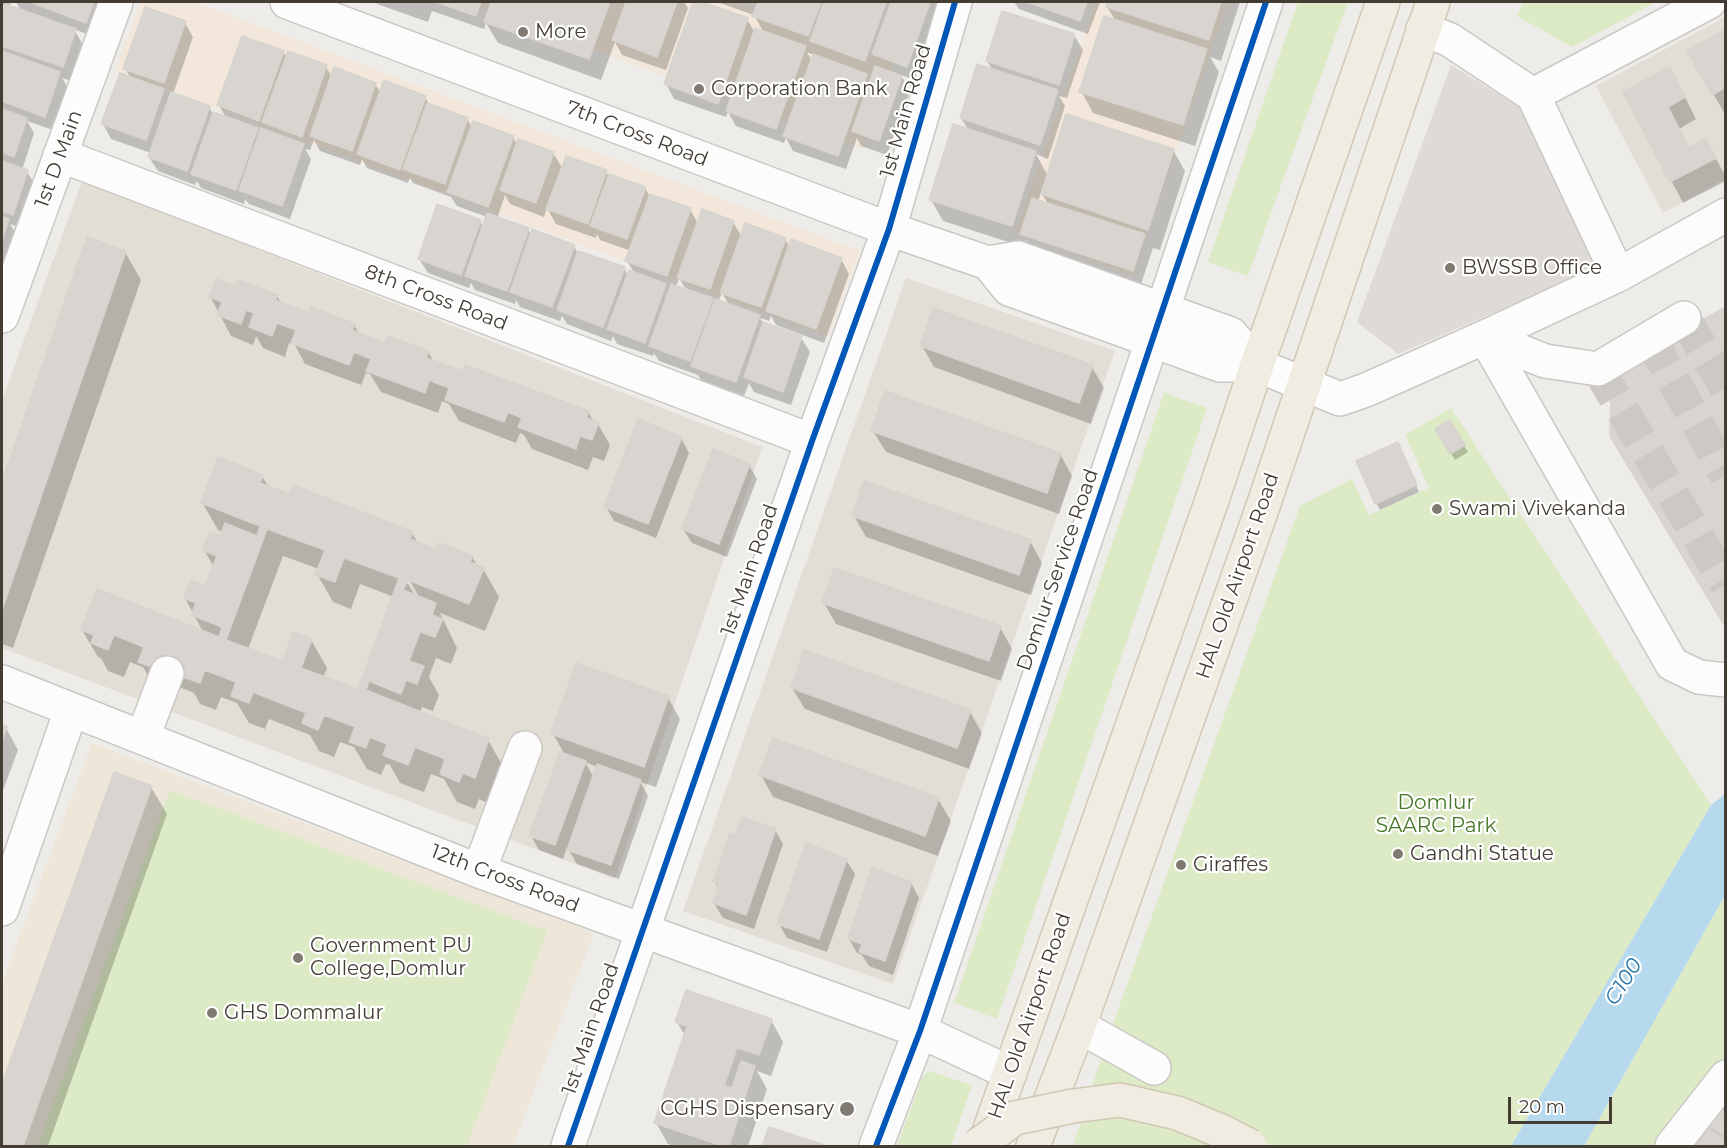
<!DOCTYPE html>
<style>
body{margin:0}
#map{position:relative;width:1727px;height:1148px;overflow:hidden;background:#eeece8;font-family:Montserrat,sans-serif}
canvas{display:block}
.frame{position:absolute;inset:0;border:3px solid #443d34;pointer-events:none}
.scale{position:absolute;left:1508px;top:1097px;width:104px;height:27px;box-sizing:border-box;border:3px solid #443d34;border-top:0;padding-left:8px;font-size:18px;line-height:21px;white-space:nowrap;color:#443d34;-webkit-text-stroke:4px #fff;paint-order:stroke}
</style>
<div id="map">
<canvas width="1727" height="1148"></canvas>
<div class="frame"></div>
<div class="scale">20 m</div>
</div>
<script>
const ctx = document.querySelector('canvas').getContext('2d');
ctx.lineJoin = 'round';
function fill(path, color) { ctx.fillStyle = color; ctx.fill(path, 'evenodd'); }
const shape = rows => new Path2D(rows.map(r => 'M' + r).join(''));
function strokePath(path, color, width, dash) { ctx.strokeStyle = color; ctx.lineWidth = width; ctx.lineCap = dash ? 'butt' : 'round'; ctx.setLineDash(dash || []); ctx.stroke(path); }
function drawText(font, color, halo, rows, align = 'center') {
  ctx.font = font + ' Montserrat,sans-serif'; ctx.lineWidth = 4.5; ctx.setLineDash([]); ctx.textBaseline = 'middle'; ctx.strokeStyle = halo; ctx.fillStyle = color; for (const [text, x, y, turn = 0] of rows) {
    ctx.save(); ctx.translate(x, y); ctx.rotate((+turn || 0) * Math.PI / 180); ctx.textAlign = isNaN(turn) ? turn : align; if (halo) ctx.strokeText(text, 0, 0); ctx.fillText(text, 0, 0); ctx.restore();
  }
}
const residential = shape([
 [1725,17,1725,179,1663,213,1596,86],
 [82,181,762,447,615,879,2,648,2,400],
 [906,278,1115,351,893,984,683,911]
]);
const commercial = shape([
 [141,2,195,2,860,251,828,337,115,70],
 [465,2,733,2,894,63,862,149],
 [1096,2,1228,2,1133,276,1015,232]
]);
const industrial = shape([
 [1451,65,1518,106,1604,265,1398,354,1357,322]
]);
const education = shape([
 [92,743,594,933,513,1146,2,1146,2,983]
]);
const green = shape([
 [1298,2,1348,2,1248,276,1208,262],
 [1523,2,1656,2,1572,47,1517,16],
 [1164,393,1207,408,997,1019,954,1003],
 [1451,408,1711,805,1511,1146,1073,1146,1107,1040,1300,506,1352,479,1369,515,1429,488,1405,435],
 [170,790,547,931,467,1146,38,1145],
 [1725,895,1725,1063,1660,1146,1584,1146],
 [929,1071,972,1085,951,1146,897,1146,922,1078]
]);
const water = shape([
 [1725,794,1725,895,1584,1146,1511,1146,1711,805]
]);
const shadow = shape([
 [2,2,11,2,9,7,22,12,16,2,107,2,94,37,74,29,83,45,71,81,62,78,68,88,53,130,27,121,34,133,22,170,27,172,36,186,21,228,10,224,16,234,2,272,2,19,6,6,2,4],
 [376,2,684,2,688,8,666,70,622,55,615,42,601,80,498,43,486,23,484,29,432,11,428,22,377,4],
 [695,2,747,19,755,33,764,33,754,15,717,2,943,2,915,80,901,75,910,91,887,155,861,146,857,138,846,169,793,151,786,138,784,143,736,126,728,112,726,117,674,99,666,84],
 [807,52,814,55,812,61],
 [1014,2,1100,2,1088,34,1019,9],
 [1109,2,1240,2,1221,61,1210,57,1219,72,1195,146,1093,113,1081,91,1116,21,1107,7],
 [185,23,193,37,173,94,209,108,213,113,226,118,219,105,283,52,287,58,326,67,332,77,375,84,381,93,425,97,430,106,467,119,472,127,513,137,517,145,553,153,563,169,606,171,609,178,645,188,650,197,690,209,698,224,733,222,742,237,785,239,790,248,841,259,849,274,824,343,776,325,771,316,769,321,760,318,764,324,801,338,810,352,791,405,754,392,749,383,744,396,701,380,698,375,659,361,654,353,653,356,617,344,613,336,611,341,567,324,562,316,560,321,520,307,516,300,515,304,475,290,471,283,469,288,428,273,419,259,480,221,483,227,487,217,457,206,451,197,413,183,410,178,408,183,367,168,362,159,360,165,320,151,314,140,310,150,305,149,311,159,290,219,249,204,245,199,244,204,201,188,197,181,195,185,158,171,149,157,151,153,111,139,103,124,131,79,125,68],
 [505,195,510,204,544,217,547,208,556,224,596,238,597,234,600,240,631,251,627,261,635,274,628,276,624,268,577,252,574,246,531,236,528,229,497,219],
 [679,278,687,291,676,287],
 [722,293,729,305,718,302],
 [1726,31,1726,116,1689,51],
 [1074,35,1083,50,1067,98,1059,96,1065,106,1048,159,1036,154,1048,176,1173,150,1185,171,1160,250,1153,248,1141,284,1030,248,1026,240,1024,247,943,221,931,200,969,131,961,118,993,71,987,61],
 [1041,193,1045,199,1048,204,1038,201],
 [1682,91,1696,119,1679,129,1690,149,1706,141,1726,177,1726,181,1683,203,1625,92],
 [88,239,125,252,141,280,13,648,2,644,2,487],
 [237,288,277,296,282,304,310,315,354,325,360,335,386,344,428,352,434,362,588,412,594,422,598,424,610,445,604,461,593,457,588,470,532,449,524,435,520,433,516,443,459,421,449,404,442,401,438,413,381,392,370,374,366,373,361,385,305,364,295,345,289,343,285,357,263,348,256,336,253,345,231,336,210,296],
 [922,346,1092,367,1104,388,1091,424,934,367],
 [1449,422,1468,452,1455,460,1437,429],
 [873,431,1060,454,1072,476,1059,514,886,452],
 [681,438,689,453,656,538,614,521,606,507],
 [1401,451,1419,492,1380,510,1376,503],
 [749,465,757,479,727,557,692,543,683,529],
 [262,476,269,488,412,533,418,543,437,551,472,557,478,567,483,569,499,597,485,631,440,613,457,648,451,664,436,658,429,677,439,695,433,711,422,707,420,713,488,740,504,768,490,804,479,799,475,809,457,802,444,779,431,774,424,792,400,783,390,765,386,764,381,775,367,769,354,747,340,742,334,757,319,751,310,735,269,719,265,729,249,723,237,703,221,697,216,710,200,704,194,693,174,685,156,690,143,667,130,662,124,677,108,671,101,658,98,657,82,630,203,632,185,598,206,588,214,567,204,550,221,538,223,532,218,530,202,502],
 [283,556,319,569,317,574,333,602,351,609,360,584,394,597,359,691,323,678,327,668,311,640,283,663,248,649],
 [405,572,419,597,416,597,402,574],
 [854,516,1030,541,1042,563,1031,595,866,537],
 [824,603,1000,627,1012,649,1001,681,836,624],
 [792,688,970,712,982,733,969,769,805,709],
 [668,698,680,719,656,787,640,782,648,796,619,879,577,864,567,847,563,859,539,850,531,836,565,755,553,734],
 [585,762,597,767,594,778],
 [2,727,6,728,18,750,2,793],
 [115,773,151,787,167,814,48,1146,2,1146,2,1088],
 [761,775,938,799,951,821,938,856,773,797],
 [775,830,783,844,754,929,723,918,714,903,719,889,715,882,737,837],
 [846,860,855,874,827,952,787,938,779,924],
 [911,883,919,898,893,975,869,966,862,955,857,953,849,939],
 [771,1020,783,1042,771,1076,757,1071,767,1089,748,1146,675,1146,668,1144,656,1123,685,1036,677,1022],
 [1726,1096,1726,1146,1688,1146,1713,1133,1707,1123],
 [770,1128,822,1146,764,1146]
]);
const building = shape([
 [30,2,94,2,86,23,30,2],
 [436,2,481,2,476,16,436,2],
 [491,2,610,2,589,59,484,22,491,2],
 [626,2,677,2,657,57,612,40,626,2],
 [693,2,702,2,748,18,718,104,664,84,693,2],
 [758,2,821,2,808,36,752,16,758,2],
 [824,2,886,2,865,61,810,41,824,2],
 [891,2,930,2,907,67,872,54,891,2],
 [1027,2,1087,2,1080,21,1027,2],
 [1107,2,1221,2,1209,40,1106,7,1107,2],
 [5,4,76,29,63,67,2,46,2,14,5,4],
 [145,7,186,21,164,83,123,69,145,7],
 [1002,11,1075,34,1059,85,986,61,1002,11],
 [1104,16,1207,49,1183,125,1079,92,1104,16],
 [755,28,806,46,776,129,726,111,755,28],
 [1726,29,1726,66,1723,67,1726,71,1726,87,1712,95,1687,51,1726,29],
 [242,36,284,51,259,121,217,105,242,36],
 [2,51,60,72,45,117,2,101,2,51],
 [288,51,327,65,302,137,262,122,288,51],
 [813,54,867,74,838,156,783,136,813,54],
 [977,64,1058,90,1040,145,960,118,977,64],
 [875,66,902,76,879,141,852,131,875,66],
 [334,67,376,83,352,151,310,136,334,67],
 [1670,67,1685,97,1668,107,1689,148,1706,139,1716,158,1670,182,1623,92,1670,67],
 [120,73,164,89,146,140,101,124,120,73],
 [384,80,426,96,400,170,357,154,384,80],
 [171,92,210,106,187,171,148,157,171,92],
 [427,103,468,118,445,184,403,169,427,103],
 [2,109,27,118,14,157,2,152,2,109],
 [213,112,258,128,236,190,191,174,213,112],
 [1066,114,1174,149,1148,230,1041,194,1066,114],
 [473,121,514,136,488,207,447,192,473,121],
 [953,124,1036,151,1012,226,929,200,953,124],
 [261,128,304,144,282,206,239,190,261,128],
 [518,139,554,152,536,203,500,190,518,139],
 [566,156,607,170,588,224,546,209,566,156],
 [2,161,28,170,13,215,2,211,2,161],
 [609,174,646,187,627,239,590,226,609,174],
 [650,194,691,208,667,276,625,261,650,194],
 [1032,198,1145,234,1133,271,1020,234,1032,198],
 [437,204,481,220,461,275,418,259,437,204],
 [702,209,734,221,710,289,677,278,702,209],
 [487,213,529,228,507,291,465,276,487,213],
 [2,216,9,219,2,240,2,216],
 [745,223,786,238,761,307,720,293,745,223],
 [532,229,575,245,552,307,510,292,532,229],
 [87,237,126,251,2,610,2,482,87,237],
 [791,239,842,258,816,329,766,311,791,239],
 [578,251,625,267,603,327,557,310,578,251],
 [629,270,666,284,645,343,607,329,629,270],
 [216,279,236,286,238,280,278,295,275,300,309,313,311,307,355,324,352,330,385,343,388,336,429,351,426,358,463,371,465,365,589,411,586,418,599,422,592,440,580,436,576,449,518,427,522,418,508,412,504,422,445,400,449,388,429,380,425,393,366,371,371,359,354,352,349,365,291,343,296,330,277,323,272,336,249,327,254,313,246,310,241,324,217,315,222,302,209,297,216,279],
 [671,284,713,298,690,361,649,346,671,284],
 [715,299,760,315,736,382,691,366,715,299],
 [1726,307,1726,628,1610,436,1611,398,1622,364,1726,307],
 [933,308,1093,365,1079,403,920,346,933,308],
 [763,322,802,336,783,392,744,377,763,322],
 [885,391,1061,453,1047,493,871,431,885,391],
 [638,419,682,437,648,524,604,507,638,419],
 [1450,420,1465,445,1450,454,1435,429,1450,420],
 [1398,442,1417,485,1375,504,1356,461,1398,442],
 [713,449,750,464,719,544,682,529,713,449],
 [218,457,263,475,260,483,289,494,293,485,413,532,410,539,436,549,439,543,473,556,470,562,484,568,469,604,408,580,403,590,436,603,432,615,443,619,435,637,420,632,409,661,424,666,417,684,406,680,401,694,369,681,366,690,489,739,475,778,463,773,459,782,440,774,445,759,415,747,408,765,383,755,387,744,370,737,366,748,349,742,355,727,324,715,318,730,302,723,306,713,253,692,249,703,231,696,236,682,205,670,200,683,183,677,185,669,159,659,155,668,138,662,144,647,114,635,108,650,91,643,94,635,81,630,97,589,219,637,222,627,191,615,196,603,184,598,191,580,205,586,217,556,202,550,210,532,220,536,225,523,257,536,260,526,201,503,218,457],
 [267,529,325,550,315,575,335,582,344,558,399,578,358,689,301,668,312,639,293,632,283,661,226,640,267,529],
 [864,481,1031,540,1019,575,852,516,864,481],
 [834,568,1001,626,989,661,822,603,834,568],
 [804,650,971,710,957,748,791,688,804,650],
 [576,663,669,696,644,767,551,734,576,663],
 [2,725,7,727,2,741,2,725],
 [773,738,939,798,925,836,759,775,773,738],
 [560,752,586,761,555,845,529,836,560,752],
 [597,764,641,780,611,865,567,850,597,764],
 [114,772,152,786,23,1146,2,1146,2,1084,114,772],
 [742,817,776,829,746,915,713,903,719,884,713,882,730,833,736,835,742,817],
 [806,843,847,859,819,939,777,924,806,843],
 [872,868,912,882,885,961,859,952,862,944,848,939,872,868],
 [686,990,772,1019,759,1055,737,1048,724,1086,732,1088,741,1061,755,1066,729,1146,723,1146,654,1123,687,1026,675,1022,686,990],
 [1726,1093,1726,1133,1724,1136,1705,1123,1726,1093],
 [1701,1124,1726,1140,1726,1146,1686,1146,1701,1124],
 [769,1127,827,1146,762,1146,769,1127]
]);
const minorTunnel = shape([
 [1684,318,1726,388],
 [1650,338,1726,475],
 [1598,369,1726,584]
]);
const minor = shape([
 [287,2,889,229,988,263,1018,258,1231,334,1257,365],
 [1423,29,1450,40,1533,95,1618,275],
 [1533,95,1709,2],
 [60,155,812,441],
 [988,263,1009,289,1220,365,1257,365,1340,399,1366,390,1485,337,1618,275,1726,215],
 [2,316,116,2],
 [1485,337,1672,664,1699,677,1726,680],
 [1485,337,1545,361,1598,369,1684,318],
 [2,682,479,871,920,1031,1010,1073],
 [143,737,167,673],
 [479,871,525,748],
 [2,909,71,710],
 [1079,1026,1154,1068],
 [568,1146,812,441,889,229,955,2],
 [876,1146,920,1031,1266,2],
 [1672,1146,1726,1077]
]);
const major = shape([
 [984,1146,1212,500,1257,365,1383,2],
 [1033,1146,1079,1026,1260,515,1433,2]
]);
const majorBridge = shape([
 [977,1146,1015,1118,1073,1106,1120,1100,1177,1113,1221,1131,1250,1146]
]);
const cycleway = shape([
 [568,1146,812,441,889,229,955,2],
 [876,1146,920,1031,1266,2]
]);
const markers = [
 [523,32,6,"#807a73"],
 [699,89,6,"#807a73"],
 [1450,268,6,"#807a73"],
 [1437,509,6,"#807a73"],
 [1398,854,6,"#807a73"],
 [1181,865,6,"#807a73"],
 [298,958,6,"#807a73"],
 [212,1013,6,"#807a73"],
 [847,1109,8,"#807a73"]
];
const poiNames = [
 ["More",535,32],
 ["Corporation Bank",711,89],
 ["BWSSB Office",1462,268],
 ["Swami Vivekanda",1449,509],
 ["Gandhi Statue",1410,854],
 ["Giraffes",1193,865],
 ["Government PU",310,946],
 ["College,Domlur",310,969],
 ["GHS Dommalur",224,1013],
 ["CGHS Dispensary",834,1109,"right"]
];
const streetNames = [
 ["1st Main Road",906,111,-74],
 ["7th Cross Road",637,134,21],
 ["1st D Main",59,159,-70],
 ["8th Cross Road",436,298,21],
 ["1st Main Road",750,570,-71],
 ["Domlur Service Road",1058,570,-71],
 ["HAL Old Airport Road",1238,576,-71],
 ["12th Cross Road",505,879,21],
 ["HAL Old Airport Road",1030,1016,-71],
 ["1st Main Road",591,1029,-71]
];
const parkNames = [
 ["Domlur",1436,803],
 ["SAARC Park",1436,826]
];
const waterNames = [
 ["C100",1624,982,-58]
];
fill(residential, '#e3ded5');
fill(commercial, '#f2e7da');
fill(industrial, '#dedbd6');
fill(education, '#ede6d9');
fill(green, '#dceac6');
fill(water, '#b6d9ee');
fill(shadow, '#0003');
fill(building, '#d8d5d0');
strokePath(building, '#d7d3cd', 1.5);
strokePath(minorTunnel, '#ccc9c4', 33, [33, 16]);
strokePath(minor, '#cbc8c4', 36);
strokePath(major, '#d1c8b4', 36);
strokePath(minor, '#fcfcfc', 33);
strokePath(major, '#f1ece2', 33);
strokePath(majorBridge, '#d1c8b4', 36, []);
strokePath(majorBridge, '#f1ece2', 33);
strokePath(cycleway, '#0057b8', 6);
for (const [x, y, r, color] of markers) { const dot = new Path2D(); dot.arc(x, y, r, 0, 2 * Math.PI); ctx.fillStyle = color; ctx.fill(dot); strokePath(dot, '#fff', 2); }
drawText('20px', '#443d34', '#fff', poiNames, 'left');
drawText('20px', '#443d34', '#fff', streetNames);
drawText('20px', '#477726', '#fff', parkNames);
drawText('italic 21px', '#2a78aa', '#fff', waterNames);
</script>
